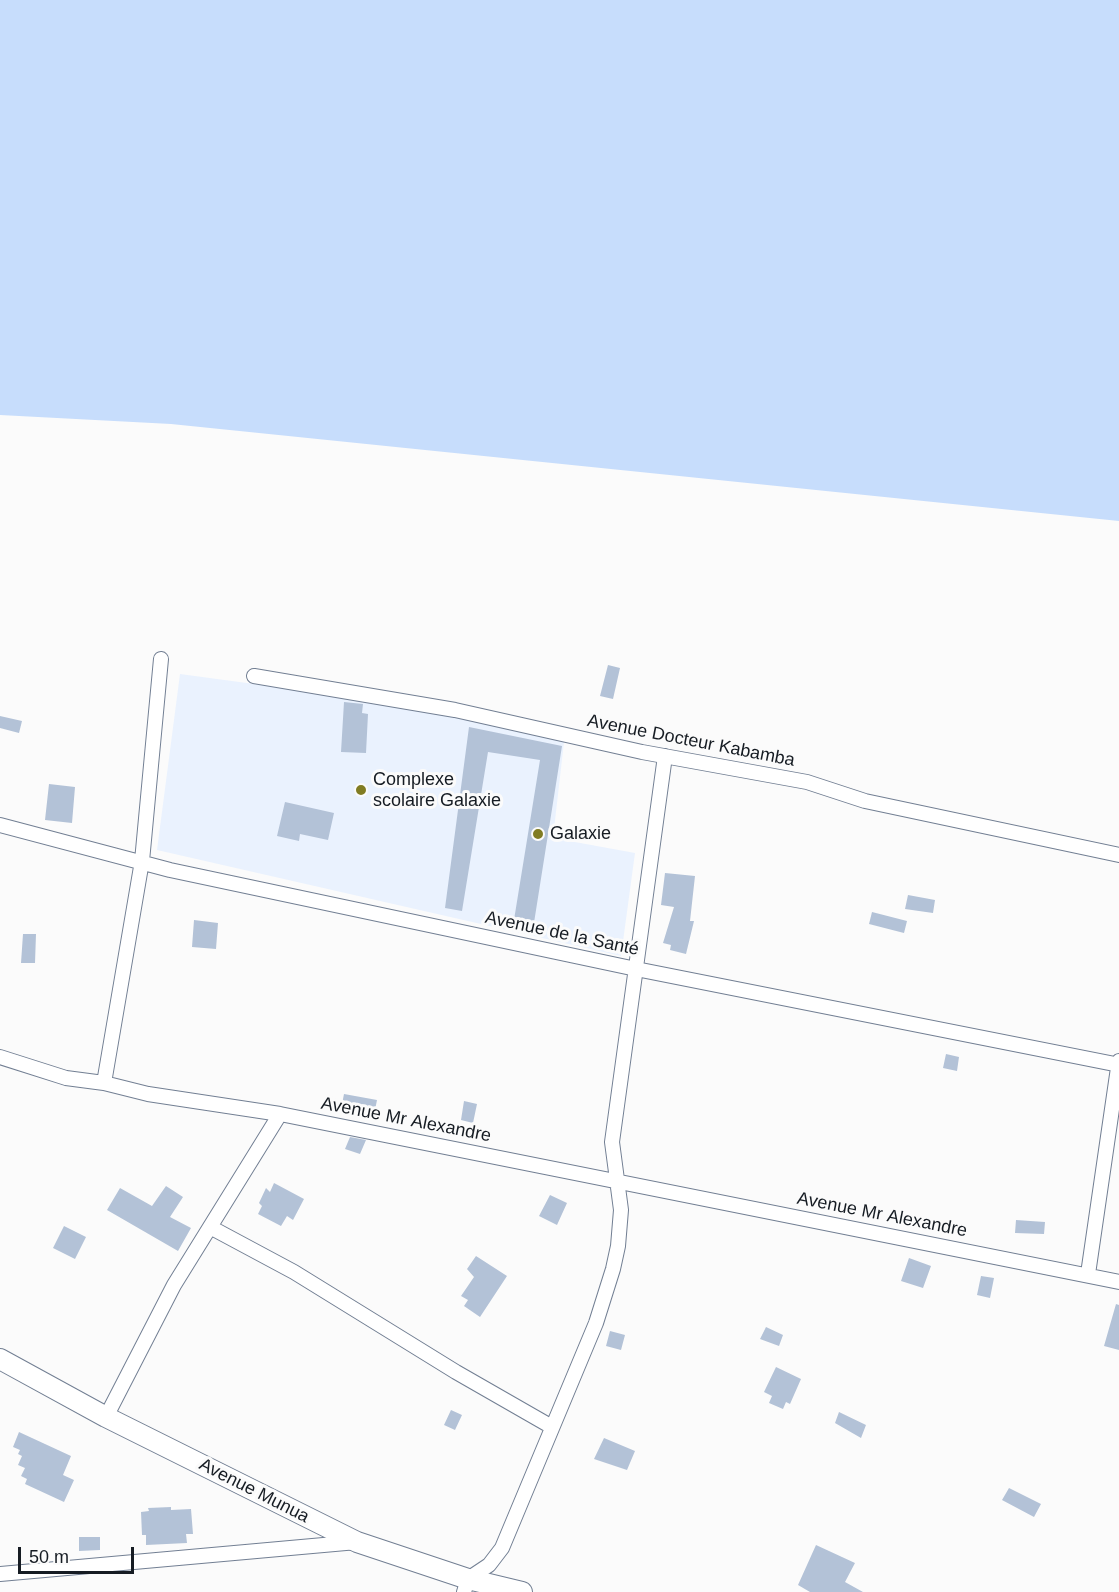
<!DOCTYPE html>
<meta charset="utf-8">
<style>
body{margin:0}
#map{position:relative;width:1119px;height:1592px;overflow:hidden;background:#fbfbfb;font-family:Arial,sans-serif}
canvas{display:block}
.scale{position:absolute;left:18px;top:1547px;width:116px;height:27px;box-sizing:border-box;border:3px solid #161c23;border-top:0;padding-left:8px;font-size:18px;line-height:21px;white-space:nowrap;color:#161c23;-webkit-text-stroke:4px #fbfbfb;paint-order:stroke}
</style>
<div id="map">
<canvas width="1119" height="1592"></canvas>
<div class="scale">50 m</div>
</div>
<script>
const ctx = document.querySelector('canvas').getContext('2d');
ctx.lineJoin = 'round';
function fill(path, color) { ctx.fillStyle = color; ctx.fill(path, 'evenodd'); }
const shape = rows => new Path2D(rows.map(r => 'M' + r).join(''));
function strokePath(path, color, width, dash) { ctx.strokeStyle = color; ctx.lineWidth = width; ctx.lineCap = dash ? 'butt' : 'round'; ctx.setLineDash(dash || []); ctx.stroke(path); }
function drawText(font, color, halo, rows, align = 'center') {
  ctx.font = font + ' Arial,sans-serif'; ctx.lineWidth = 6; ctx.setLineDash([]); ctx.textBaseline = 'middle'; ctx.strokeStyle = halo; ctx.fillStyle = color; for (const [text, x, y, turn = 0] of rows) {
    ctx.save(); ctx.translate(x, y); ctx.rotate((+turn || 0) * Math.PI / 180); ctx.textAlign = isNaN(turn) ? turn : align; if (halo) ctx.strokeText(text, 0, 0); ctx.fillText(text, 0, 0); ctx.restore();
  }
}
const built = shape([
 [180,674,306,691,478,721,564,742,553,838,635,853,621,956,157,850]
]);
const green = shape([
 [0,0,1119,0,1119,521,171,424,0,415]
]);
const building = shape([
 [608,665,620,668,613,699,600,696],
 [344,702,363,704,362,713,368,714,366,753,341,752],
 [0,716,22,721,19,733,0,728],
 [469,727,562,746,533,929,513,926,540,760,488,752,462,911,445,908],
 [49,784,75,787,72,823,45,820],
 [285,802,334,813,328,840,300,834,299,841,277,836],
 [665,873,695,876,690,921,694,921,686,954,670,950,671,945,663,943,674,907,661,905],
 [908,895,935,900,933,913,905,909],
 [872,912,907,921,904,933,869,924],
 [194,920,218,923,216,949,192,947],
 [23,934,36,934,35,963,21,963],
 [946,1054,959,1057,957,1071,943,1068],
 [344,1094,377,1100,374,1115,341,1109],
 [464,1101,477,1104,473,1123,461,1120],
 [350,1137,366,1140,360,1154,345,1149],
 [274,1183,304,1199,293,1220,287,1216,281,1226,258,1214,262,1206,259,1203,266,1188,270,1192],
 [166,1186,183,1197,170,1217,191,1228,178,1251,107,1210,120,1188,152,1206],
 [550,1195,567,1203,557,1225,539,1216],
 [1016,1220,1045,1222,1044,1234,1015,1233],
 [64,1226,86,1237,75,1259,53,1248],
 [476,1256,507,1276,480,1317,464,1306,468,1300,461,1296,474,1277,467,1269],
 [909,1258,931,1266,923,1288,901,1281],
 [981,1276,994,1278,990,1298,977,1295],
 [1116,1304,1119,1305,1119,1350,1104,1346],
 [766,1327,783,1335,779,1346,760,1339],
 [610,1331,625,1335,621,1350,606,1346],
 [776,1367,801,1379,790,1404,786,1402,783,1409,769,1403,772,1396,764,1392],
 [451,1410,462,1415,455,1430,444,1425],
 [839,1412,866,1425,861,1438,835,1423],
 [19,1432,71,1456,63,1475,74,1480,64,1502,25,1484,27,1479,21,1476,25,1468,18,1465,22,1456,18,1454,20,1450,13,1447],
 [604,1438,635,1451,627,1470,594,1459],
 [1009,1488,1041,1504,1034,1517,1002,1500],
 [171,1507,171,1510,191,1509,193,1534,186,1534,187,1543,146,1545,146,1535,142,1535,141,1512,149,1511,148,1508],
 [79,1537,100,1537,100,1550,79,1551],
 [816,1545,855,1563,845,1582,863,1592,810,1592,798,1585]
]);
const minor = shape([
 [254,676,455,710,642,752,807,782,865,801,1119,855],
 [0,825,170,870,636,969,1119,1065],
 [0,1057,66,1078,104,1083,148,1094,280,1114,1119,1282],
 [104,1083,142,861,161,659],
 [210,1227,294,1272,456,1372,552,1427],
 [1088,1274,1119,1061],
 [106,1417,174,1285,280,1114],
 [0,1574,357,1542],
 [464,1592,468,1579,489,1565,502,1548,596,1323,613,1269,618,1246,621,1210,612,1142,665,756]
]);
const secondary = shape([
 [0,1359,106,1417,357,1542,468,1579,522,1592]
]);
const markers = [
 [361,790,6,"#807c23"],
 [538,834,6,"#807c23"]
];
const streetNames = [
 ["Avenue Docteur Kabamba",691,741,11],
 ["Avenue de la Santé",562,934,12],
 ["Avenue Mr Alexandre",406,1120,11],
 ["Avenue Mr Alexandre",882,1215,11],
 ["Avenue Munua",254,1491,27]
];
const poiNames = [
 ["Complexe",373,780],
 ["scolaire Galaxie",373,801],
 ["Galaxie",550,834]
];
fill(built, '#eaf2fe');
fill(green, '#c7ddfc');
fill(building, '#b3c2d7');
strokePath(minor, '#727f93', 16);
strokePath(secondary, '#727f93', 22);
strokePath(minor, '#fff', 14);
strokePath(secondary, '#fff', 20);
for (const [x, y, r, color] of markers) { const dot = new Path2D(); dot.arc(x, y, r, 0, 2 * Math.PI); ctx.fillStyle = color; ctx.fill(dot); strokePath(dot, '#fbfbfb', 2); }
drawText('18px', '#161c23', '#fbfbfb', streetNames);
drawText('18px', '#161c23', '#fbfbfb', poiNames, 'left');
</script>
